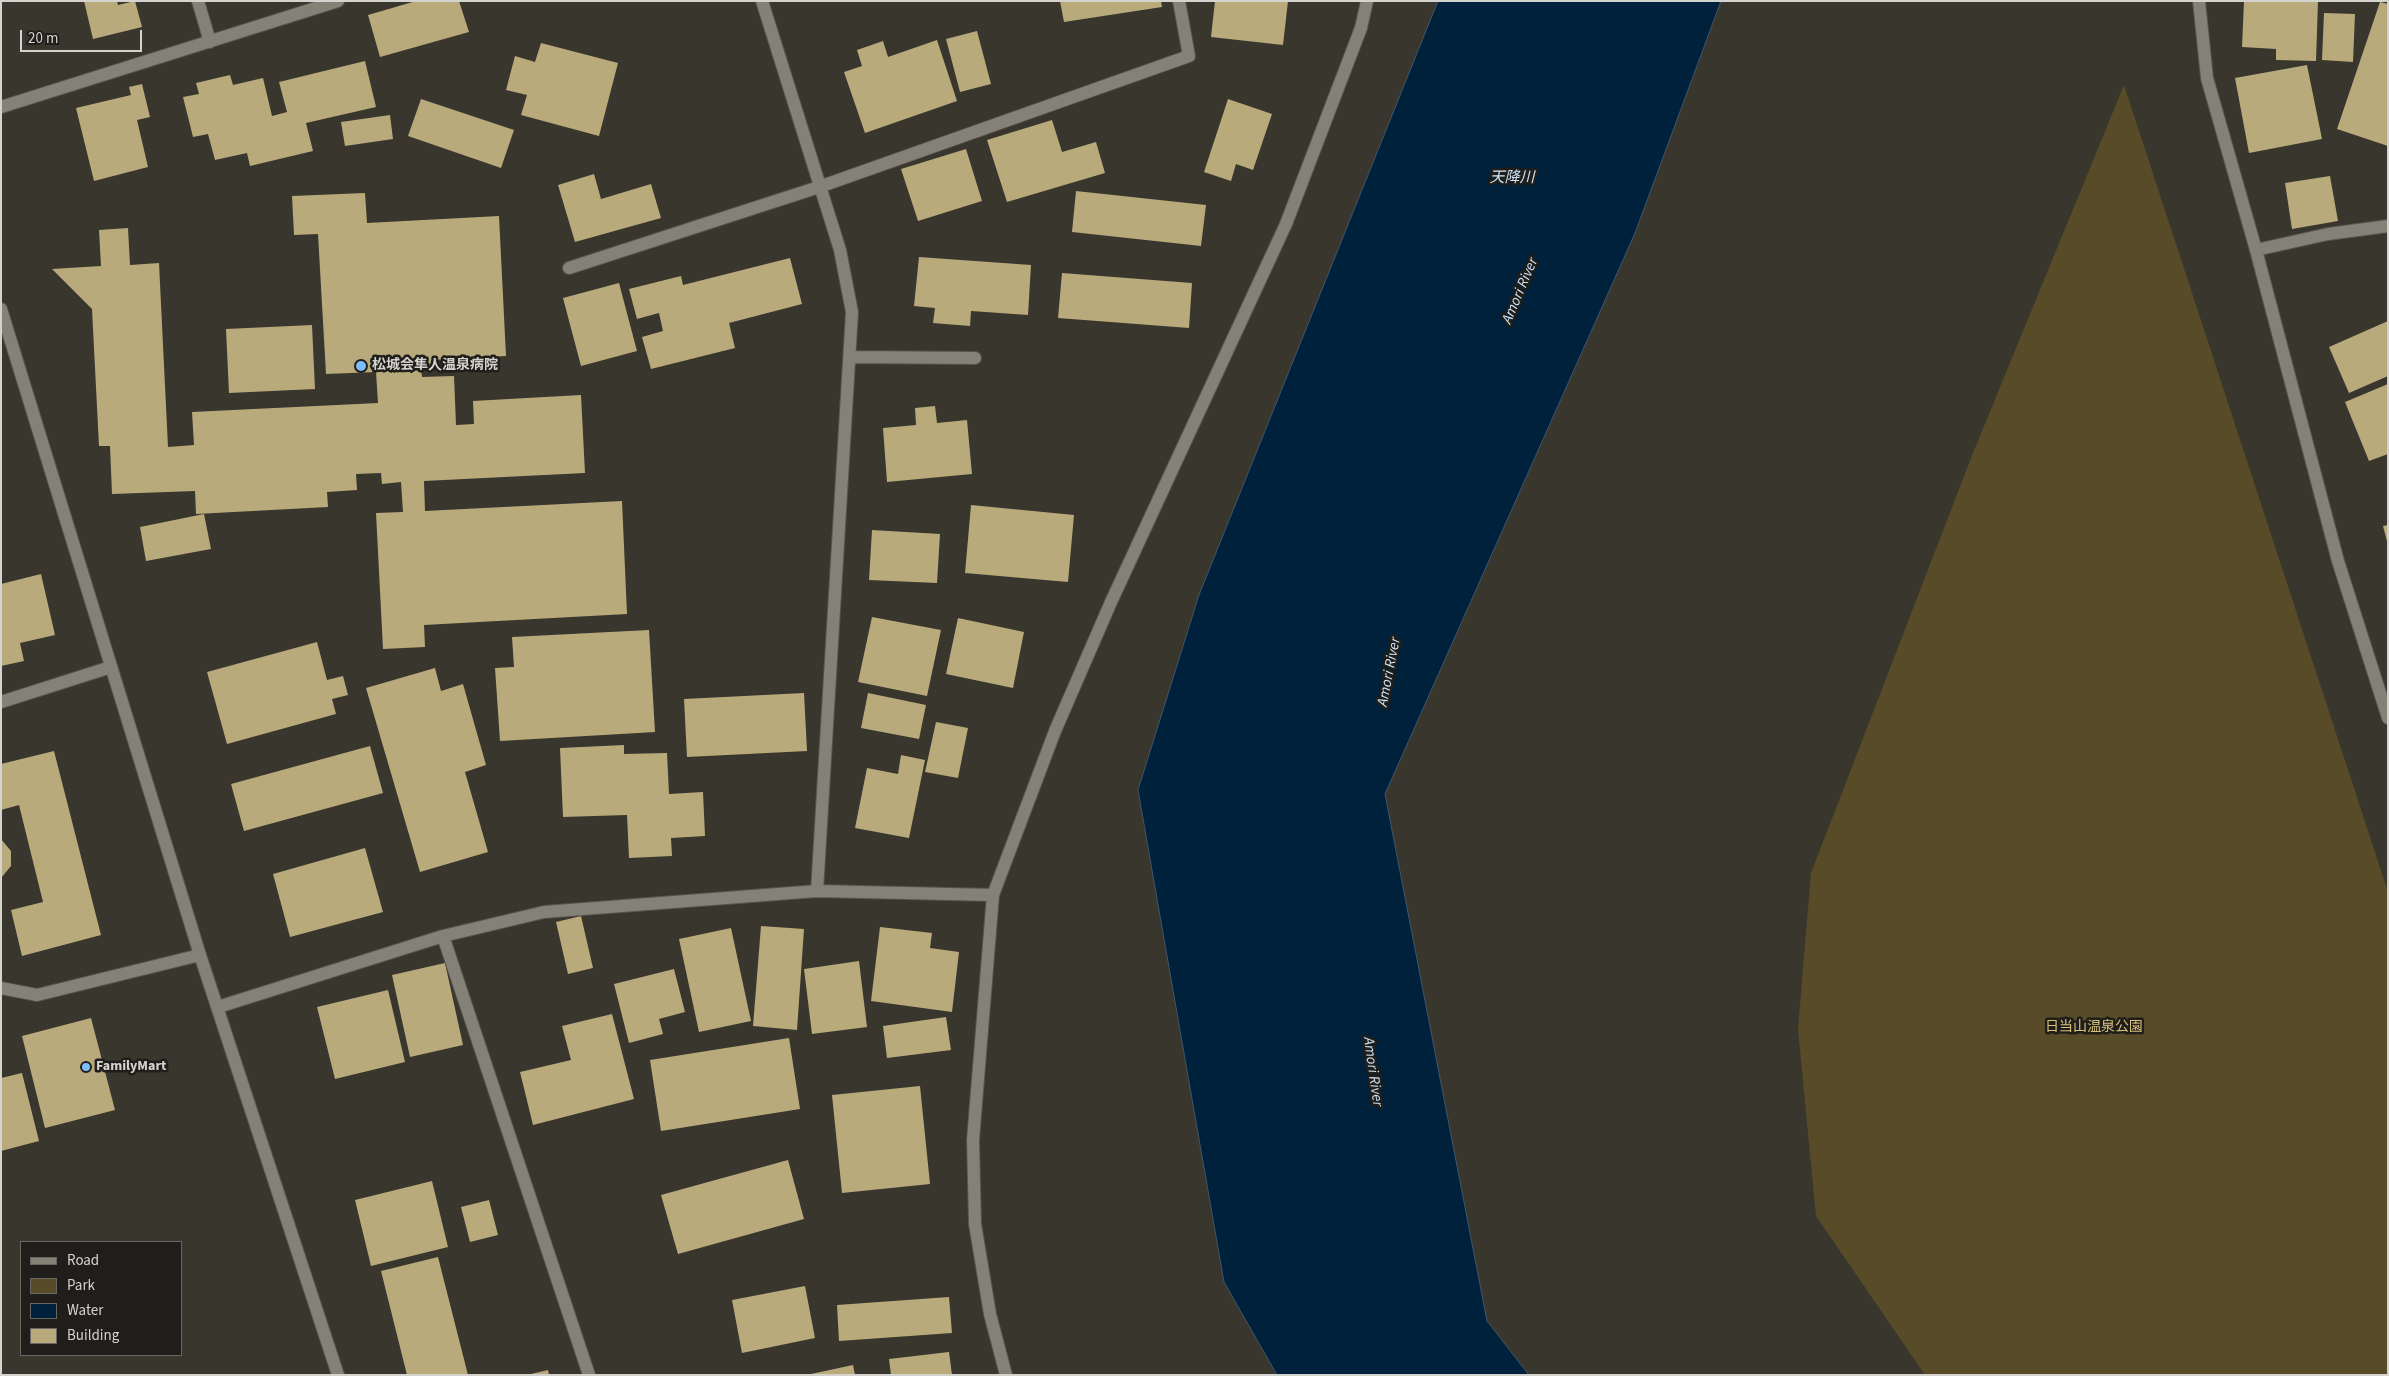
<!DOCTYPE html>
<meta charset="utf-8">
<style>
body{margin:0}
#map{position:relative;width:2389px;height:1376px;overflow:hidden;background:#39362e;font-family:"Source Sans 3",sans-serif}
canvas{display:block}
.frame{position:absolute;inset:0;border:2px solid #d5d3ce;pointer-events:none}
.legend{position:absolute;left:20px;top:1241px;width:162px;height:115px;box-sizing:border-box;background:#1f1e1a;border:1px solid #686662;margin:0;padding:6px 9px;list-style:none;font-size:15px;color:#d5d3ce}
.legend li{display:flex;align-items:center;gap:10px;height:25px}
.legend b{width:25px;border:1px solid #686662}
.scale{position:absolute;left:20px;top:30px;width:122px;height:22px;box-sizing:border-box;border:2px solid #d5d3ce;border-top:0;padding-left:6px;font-size:15px;line-height:18px;white-space:nowrap;color:#d5d3ce;-webkit-text-stroke:4px #1f1e1a;paint-order:stroke}
</style>
<div id="map">
<canvas width="2389" height="1376"></canvas>
<div class="frame"></div>
<ul class="legend">
<li><b style="height:6px;background:#848177"></b>Road</li>
<li><b style="height:14px;background:#574b28"></b>Park</li>
<li><b style="height:14px;background:#00213c"></b>Water</li>
<li><b style="height:14px;background:#b9aa7c"></b>Building</li>
</ul>
<div class="scale">20 m</div>
</div>
<script>
const ctx = document.querySelector('canvas').getContext('2d');
ctx.lineJoin = 'round';
function fill(path, color) { ctx.fillStyle = color; ctx.fill(path, 'evenodd'); }
const shape = rows => new Path2D(rows.map(r => 'M' + r).join(''));
function strokePath(path, color, width, dash) { ctx.strokeStyle = color; ctx.lineWidth = width; ctx.lineCap = dash ? 'butt' : 'round'; ctx.setLineDash(dash || []); ctx.stroke(path); }
function drawText(font, color, halo, rows, align = 'center') {
  ctx.font = font + ' "Source Sans 3","Noto Sans JP",sans-serif'; ctx.lineWidth = 5; ctx.setLineDash([]); ctx.textBaseline = 'middle'; ctx.strokeStyle = halo; ctx.fillStyle = color; for (const [text, x, y, turn = 0] of rows) {
    ctx.save(); ctx.translate(x, y); ctx.rotate((+turn || 0) * Math.PI / 180); ctx.textAlign = isNaN(turn) ? turn : align; if (halo) ctx.strokeText(text, 0, 0); ctx.fillText(text, 0, 0); ctx.restore();
  }
}
const green = shape([
 [2124,85,2388,892,2388,1375,1925,1375,1816,1216,1798,1029,1811,873,1973,453]
]);
const water = shape([
 [1438,1,1721,1,1635,233,1385,794,1487,1321,1529,1375,1277,1375,1224,1282,1138,790,1199,595,1438,1]
]);
const building = shape([
 [84,1,117,1,118,5,135,1,142,27,93,39],
 [416,1,459,1,469,32,380,57,368,15],
 [1060,1,1161,1,1162,7,1064,22],
 [1215,1,1288,1,1283,45,1211,37],
 [2244,1,2318,1,2316,61,2276,60,2276,49,2242,47],
 [2380,2,2388,4,2388,146,2337,129],
 [2324,13,2355,14,2353,62,2322,60],
 [977,31,991,84,960,92,946,39],
 [937,40,957,101,865,133,844,72,862,66,857,50,883,41,888,57],
 [541,43,618,63,599,136,521,115,527,95,506,90,515,56,535,62],
 [365,61,376,107,306,123,313,151,250,166,247,153,215,160,208,134,193,137,183,97,199,94,196,83,230,75,233,85,263,78,272,116,287,112,279,82],
 [2307,65,2322,139,2249,153,2235,78],
 [142,84,150,117,137,120,148,167,94,181,76,108,131,95,129,87],
 [421,99,514,130,501,168,408,136],
 [1228,99,1272,114,1253,170,1236,164,1231,181,1204,172],
 [390,115,393,139,345,146,341,122],
 [1052,120,1062,152,1096,142,1105,173,1007,202,987,140],
 [966,149,982,201,918,221,901,169],
 [594,174,601,199,651,184,661,218,575,242,558,185],
 [2330,176,2338,221,2292,229,2285,183],
 [1076,191,1206,205,1201,246,1072,232],
 [365,193,367,223,499,216,506,356,431,360,431,369,421,369,422,377,454,376,456,425,474,424,473,401,581,395,585,473,424,481,425,511,622,501,627,614,424,625,425,647,383,649,376,513,403,512,401,482,382,484,381,473,356,474,357,490,327,492,328,507,196,514,195,491,112,494,110,446,99,446,92,309,52,269,101,266,99,230,128,228,130,265,159,263,168,447,194,445,192,412,378,403,376,372,326,374,318,234,294,235,292,196],
 [919,257,1031,265,1028,315,971,311,970,326,933,323,935,308,914,306],
 [790,258,802,304,729,323,735,348,651,369,642,337,663,331,659,313,637,319,629,289,681,276,683,285],
 [1062,273,1192,283,1189,328,1058,318],
 [619,283,637,351,581,366,563,298],
 [2388,321,2388,376,2349,393,2329,347],
 [312,325,315,389,229,393,226,329],
 [2388,384,2388,454,2369,461,2345,402],
 [935,406,937,423,967,420,972,474,887,482,883,428,916,425,915,408],
 [971,505,1074,515,1068,582,965,573],
 [204,514,211,549,146,561,140,527],
 [2388,525,2388,541,2387,541,2383,526],
 [872,530,940,534,937,583,869,580],
 [41,574,55,635,20,643,24,661,1,666,1,584],
 [872,617,941,630,927,696,858,682],
 [958,618,1024,632,1013,688,946,674],
 [649,630,655,732,500,741,495,668,514,667,512,637],
 [317,642,327,680,343,676,348,695,332,699,336,714,227,744,207,672],
 [435,668,441,691,463,684,486,765,465,772,488,852,420,872,366,688],
 [804,693,807,751,687,757,684,699],
 [868,693,926,705,919,739,861,728],
 [936,722,968,728,958,778,925,772],
 [624,745,624,754,667,753,669,794,703,792,705,836,671,838,672,856,629,858,627,815,563,817,560,748],
 [370,746,383,793,244,831,231,784],
 [54,751,101,935,22,956,11,910,43,902,19,805,1,810,1,764],
 [901,755,925,760,909,838,855,828,867,768,898,774],
 [1,839,11,851,11,866,1,878],
 [365,848,383,912,290,937,273,874],
 [581,916,593,968,568,974,556,922],
 [761,926,804,929,797,1030,753,1026],
 [880,927,932,933,930,948,959,952,952,1012,871,1001],
 [731,928,751,1021,699,1032,679,939],
 [859,961,867,1027,812,1034,804,969],
 [445,963,463,1045,410,1057,392,975],
 [674,969,685,1012,659,1019,663,1034,629,1043,614,984],
 [388,990,405,1062,335,1079,317,1007],
 [612,1014,634,1099,533,1125,520,1072,571,1060,562,1026],
 [946,1017,951,1050,887,1058,883,1026],
 [91,1018,115,1110,45,1128,22,1036],
 [789,1038,800,1109,661,1131,650,1060],
 [22,1073,39,1141,1,1151,1,1078],
 [920,1086,930,1184,842,1193,832,1095],
 [788,1160,804,1219,678,1254,661,1195],
 [432,1181,448,1247,371,1266,355,1200],
 [489,1200,498,1235,470,1242,461,1207],
 [438,1257,468,1375,407,1375,381,1271],
 [805,1286,815,1338,742,1353,732,1300],
 [949,1297,952,1333,839,1341,837,1305],
 [949,1352,952,1375,891,1375,889,1359],
 [853,1365,855,1375,812,1375,811,1374],
 [548,1370,549,1375,532,1375,531,1374]
]);
const minor = shape([
 [198,1,210,42],
 [762,1,840,250,852,312,817,891],
 [2199,1,2207,78,2256,250,2338,561,2388,718],
 [1,107,338,1],
 [2256,250,2328,234,2388,226],
 [569,268,819,187,1189,56,1179,1],
 [1,309,200,955,338,1375],
 [851,357,975,358],
 [1,702,111,667],
 [443,936,589,1375],
 [1,988,37,995,200,955],
 [218,1007,443,936,544,912,817,891,993,895],
 [1006,1375,990,1314,975,1224,973,1140,993,895,1055,731,1111,602,1286,224,1361,28,1367,1]
]);
const markers = [
 [361,366,6,"#7cbef9"],
 [86,1067,5,"#7cbef9"]
];
const poiNames = [
 ["松城会隼人温泉病院",372,366],
 ["FamilyMart",96,1067]
];
const parkNames = [
 ["日当山温泉公園",2094,1028]
];
const waterNames = [
 ["天降川",1512,179],
 ["Amori River",1521,291,-67],
 ["Amori River",1390,672,-79],
 ["Amori River",1372,1072,82]
];
fill(green, '#574b28');
fill(water, '#00213c');
strokePath(water, '#405668', 1);
fill(building, '#b9aa7c');
strokePath(minor, '#57544d', 14);
strokePath(minor, '#848177', 12);
for (const [x, y, r, color] of markers) { const dot = new Path2D(); dot.arc(x, y, r, 0, 2 * Math.PI); ctx.fillStyle = color; ctx.fill(dot); strokePath(dot, '#1f1e1a', 2); }
drawText('bold 14px', '#d5d3ce', '#1f1e1a', poiNames, 'left');
drawText('14px', '#d8c17a', '#1f1e1a', parkNames);
drawText('italic 15px', '#cce3f8', '#1f1e1a', waterNames);
</script>
